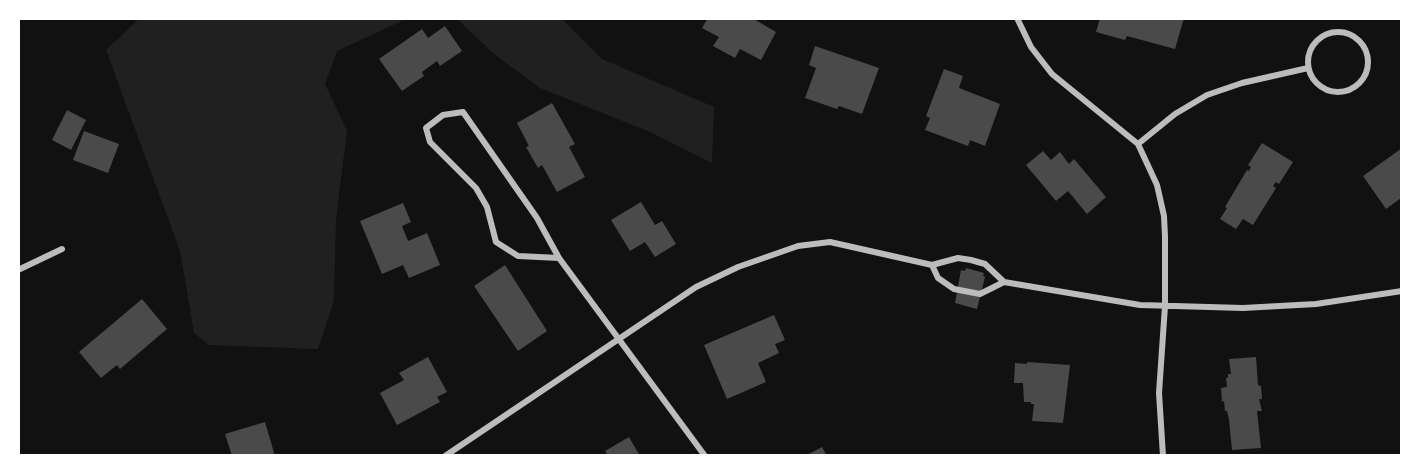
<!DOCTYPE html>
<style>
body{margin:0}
#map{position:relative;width:1420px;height:474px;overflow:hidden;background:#111;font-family:"Open Sans",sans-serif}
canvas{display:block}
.frame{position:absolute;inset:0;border:20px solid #fff;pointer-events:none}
</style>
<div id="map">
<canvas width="1420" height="474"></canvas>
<div class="frame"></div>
</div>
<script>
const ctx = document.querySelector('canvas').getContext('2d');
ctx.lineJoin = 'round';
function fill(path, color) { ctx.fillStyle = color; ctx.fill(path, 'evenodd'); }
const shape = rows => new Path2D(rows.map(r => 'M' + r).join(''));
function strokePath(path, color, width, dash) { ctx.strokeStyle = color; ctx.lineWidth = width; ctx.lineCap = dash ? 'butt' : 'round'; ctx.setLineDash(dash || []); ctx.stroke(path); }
const green = shape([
 [140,18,408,18,337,51,325,84,347,131,336,218,334,300,318,349,209,345,194,333,180,251,106,50],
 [456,18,561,18,602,59,714,107,712,163,650,132,540,88,494,54]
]);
const building = shape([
 [708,18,752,18,776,32,761,60,740,49,735,58,713,46,719,37,702,28],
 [1100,18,1184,18,1175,49,1127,36,1125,40,1096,32],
 [445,26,462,51,440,66,437,61,422,72,424,76,402,91,379,59,422,29,428,38],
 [815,46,879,68,862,114,839,106,837,109,805,98,816,68,809,65],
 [944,69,963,76,959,88,1000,104,985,146,970,140,968,146,925,130,930,118,926,116],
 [552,103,575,144,569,147,585,177,557,192,542,165,538,168,526,147,529,146,517,123],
 [67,110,86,120,71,150,52,140],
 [84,131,119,144,108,173,73,160],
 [1262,143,1293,162,1279,184,1276,182,1273,186,1276,188,1253,225,1243,219,1236,229,1220,219,1227,208,1225,207,1247,170,1249,171,1251,167,1248,165],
 [1402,148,1402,200,1401,198,1386,209,1363,176],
 [1043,151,1051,160,1060,152,1069,164,1074,159,1106,197,1087,214,1068,191,1056,201,1026,165],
 [641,202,655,225,662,221,676,244,655,257,645,242,630,251,611,220],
 [403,203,411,222,402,226,408,241,427,233,440,265,409,278,403,265,382,274,360,221],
 [505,265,547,331,518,351,474,286],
 [966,268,984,273,983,276,985,277,977,309,955,303,961,270,965,271],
 [142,299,167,329,120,369,117,365,101,378,79,352],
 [774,315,785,340,775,344,779,353,758,363,766,382,727,399,704,345],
 [428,357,447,392,437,397,440,402,397,425,380,393,404,380,399,373],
 [1256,357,1258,385,1261,386,1262,399,1259,399,1262,411,1257,411,1261,448,1232,450,1229,420,1227,411,1225,411,1224,401,1222,402,1221,388,1227,387,1226,378,1228,378,1228,374,1231,374,1229,359],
 [1027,362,1070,365,1063,423,1032,421,1034,404,1031,404,1031,402,1024,402,1023,383,1014,383,1015,363,1027,364],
 [265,422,275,456,232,456,225,434],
 [629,437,640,456,608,456,605,451],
 [822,447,827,456,805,456]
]);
const minor = shape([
 [1017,18,1031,47,1052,74,1138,144,1157,185,1164,216,1165,237,1165,306,1159,393,1163,456],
 '1308 62a30 30 0 1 1 60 0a30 30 0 1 1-60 0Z',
 [1138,144,1175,114,1207,95,1242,83,1308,68],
 [559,258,518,256,496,242,487,207,476,188,430,142,426,128,443,115,463,112,537,218,559,258,705,456],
 [932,265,938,278,954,289,980,294,1004,282],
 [18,270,62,249],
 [445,456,696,287,738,267,798,246,830,242,932,265,958,258,971,260,985,264,1004,282,1140,305,1243,308,1316,304,1402,291]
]);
fill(green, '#202020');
fill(building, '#4a4a4a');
strokePath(minor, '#bcbcbc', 6);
</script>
